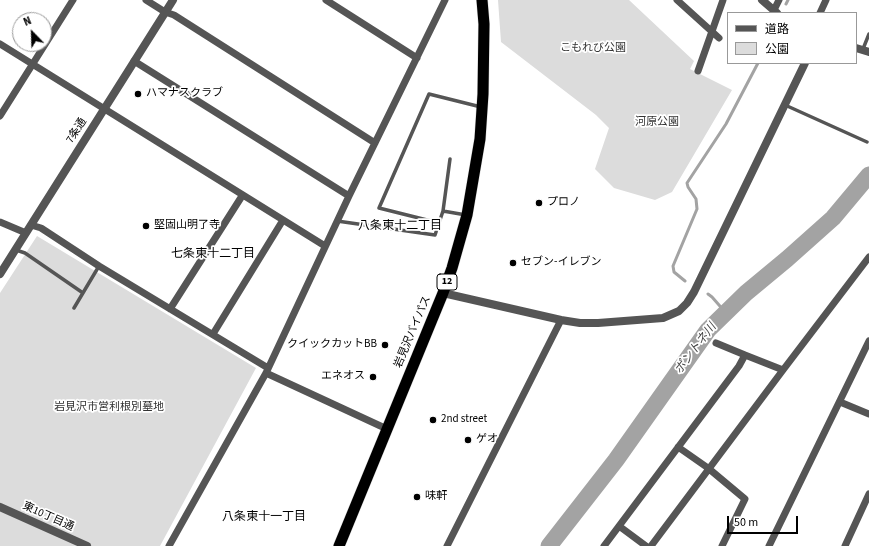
<!DOCTYPE html>
<meta charset="utf-8">
<style>
body{margin:0}
#map{position:relative;width:869px;height:546px;overflow:hidden;background:#fff;font-family:"Source Sans 3","Noto Sans JP",sans-serif}
canvas{display:block}
.legend{position:absolute;left:727px;top:12px;width:130px;height:52px;box-sizing:border-box;background:#fff;border:1px solid #999;margin:0;padding:5px 7px;list-style:none;font-size:12px;color:#000}
.legend li{display:flex;align-items:center;gap:8px;height:20px}
.legend b{width:20px;border:1px solid #999}
.north{position:absolute;left:12px;top:12px;width:40px;height:40px;box-sizing:border-box;background:#fff;border:1px solid #999;border-radius:50%;rotate:337deg;font-size:11px;font-weight:700;line-height:16px;text-align:center;color:#000}
.north::after{content:'';display:block;margin:auto;width:14px;height:18px;background:#000;clip-path:polygon(50% 0,100% 100%,50% 72%,0 100%)}
.scale{position:absolute;left:727px;top:516px;width:71px;height:18px;box-sizing:border-box;border:2px solid #000;border-top:0;padding-left:5px;font-size:12px;line-height:14px;white-space:nowrap;color:#000;-webkit-text-stroke:3px #fff;paint-order:stroke}
</style>
<div id="map">
<canvas width="869" height="546"></canvas>
<ul class="legend">
<li><b style="height:5px;background:#555"></b>道路</li>
<li><b style="height:11px;background:#dcdcdc"></b>公園</li>
</ul>
<div class="north">N</div>
<div class="scale">50 m</div>
</div>
<script>
const ctx = document.querySelector('canvas').getContext('2d');
ctx.lineJoin = 'round';
function fill(path, color) { ctx.fillStyle = color; ctx.fill(path, 'evenodd'); }
const shape = rows => new Path2D(rows.map(r => 'M' + r).join(''));
function strokePath(path, color, width, dash) { ctx.strokeStyle = color; ctx.lineWidth = width; ctx.lineCap = dash ? 'butt' : 'round'; ctx.setLineDash(dash || []); ctx.stroke(path); }
function drawText(font, color, halo, rows, align = 'center') {
  ctx.font = font + ' "Source Sans 3","Noto Sans JP",sans-serif'; ctx.lineWidth = 3.5; ctx.setLineDash([]); ctx.textBaseline = 'middle'; ctx.strokeStyle = halo; ctx.fillStyle = color; for (const [text, x, y, turn = 0] of rows) {
    ctx.save(); ctx.translate(x, y); ctx.rotate((+turn || 0) * Math.PI / 180); ctx.textAlign = isNaN(turn) ? turn : align; if (halo) ctx.strokeText(text, 0, 0); ctx.fillText(text, 0, 0); ctx.restore();
  }
}
const green = shape([
 [498,0,629,0,694,61,690,69,732,90,672,192,655,200,614,188,595,169,609,128,596,115,501,42],
 [37,236,256,368,160,546,0,546,0,293]
]);
const stream = shape([
 [786,4,788,0],
 [685,281,674,272,673,266,697,209,696,199,688,187,687,183,726,124,758,63],
 [708,294,712,297,726,313]
]);
const river = shape([
 [549,546,616,460,708,330,746,293,787,259,833,218,869,175]
]);
const service = shape([
 [863,49,869,34],
 [785,105,867,142],
 [443,211,450,159],
 [337,221,435,235,443,211,466,215],
 [439,223,379,208,429,94,481,107],
 [16,250,25,253,83,293],
 [74,308,99,266]
]);
const minor = shape([
 [146,0,165,12,174,15,375,143],
 [326,0,417,58],
 [677,0,719,38],
 [774,10,779,0],
 [820,13,826,0],
 [0,44,325,246],
 [134,61,349,196],
 [698,71,723,0],
 [0,116,73,0],
 [0,222,26,233],
 [31,225,41,228,99,266,268,368],
 [170,309,242,196],
 [213,334,283,220],
 [716,343,745,355],
 [266,373,387,429],
 [840,402,869,414],
 [678,447,708,468,745,499,722,546],
 [619,526,646,546],
 [169,546,266,373,349,196,445,0],
 [447,546,561,320],
 [604,546,739,366,745,355,783,370,869,257],
 [651,546,783,370],
 [769,546,869,341],
 [845,546,869,494]
]);
const tertiary = shape([
 [762,0,777,13],
 [856,48,869,52],
 [0,274,173,0],
 [443,293,561,320,580,323,598,323,663,318,679,311,687,303,694,292,805,63],
 [0,507,87,546]
]);
const trunk = shape([
 [339,546,443,293,452,268,467,215,480,139,483,94,484,24,482,0]
]);
const markers = [
 [138,94,4,"#000"],
 [539,203,4,"#000"],
 [146,226,4,"#000"],
 [513,263,4,"#000"],
 [385,345,4,"#000"],
 [373,377,4,"#000"],
 [433,420,4,"#000"],
 [468,440,4,"#000"],
 [417,497,4,"#000"]
];
const shields = [
 [447,282,20]
];
const shieldNames = [
 ["12",447,282]
];
const parkNames = [
 ["こもれび公園",593,49],
 ["河原公園",657,123],
 ["岩見沢市営利根別墓地",109,408]
];
const poiNames = [
 ["ハマナスクラブ",146,94],
 ["プロノ",547,203],
 ["堅固山明了寺",154,226],
 ["セブン-イレブン",521,263],
 ["クイックカットBB",377,345,"right"],
 ["エネオス",365,377,"right"],
 ["2nd street",441,420],
 ["ゲオ",476,440],
 ["味軒",425,497]
];
const streetNames = [
 ["7条通",77,131,-57],
 ["岩見沢バイパス",413,332,-67],
 ["東10丁目通",48,517,24]
];
const neighbourhoodNames = [
 ["八条東十二丁目",400,226],
 ["七条東十二丁目",213,254],
 ["八条東十一丁目",264,517]
];
const waterNames = [
 ["ポントネ川",696,349,-53]
];
fill(green, '#dcdcdc');
strokePath(stream, '#a3a3a3', 3);
strokePath(river, '#a3a3a3', 17);
strokePath(trunk, '#dbdbdb', 12);
strokePath(service, '#555', 3.5);
strokePath(minor, '#555', 7);
strokePath(tertiary, '#555', 8);
strokePath(trunk, '#000', 11);
for (const [x, y, r, color] of markers) { const dot = new Path2D(); dot.arc(x, y, r, 0, 2 * Math.PI); ctx.fillStyle = color; ctx.fill(dot); strokePath(dot, '#fff', 1.5); }
for (const [x, y, w] of shields) { const box = new Path2D(); box.roundRect(x - w / 2, y - 8, w, 16, 3); ctx.fillStyle = '#fff'; ctx.fill(box); strokePath(box, '#000', 1); }
drawText('bold 10px', '#000', null, shieldNames);
drawText('11px', '#333', '#fff', parkNames);
drawText('11px', '#000', '#fff', poiNames, 'left');
drawText('11px', '#000', '#fff', streetNames);
drawText('12px', '#000', '#fff', neighbourhoodNames);
drawText('italic 12px', '#444', '#fff', waterNames);
</script>
